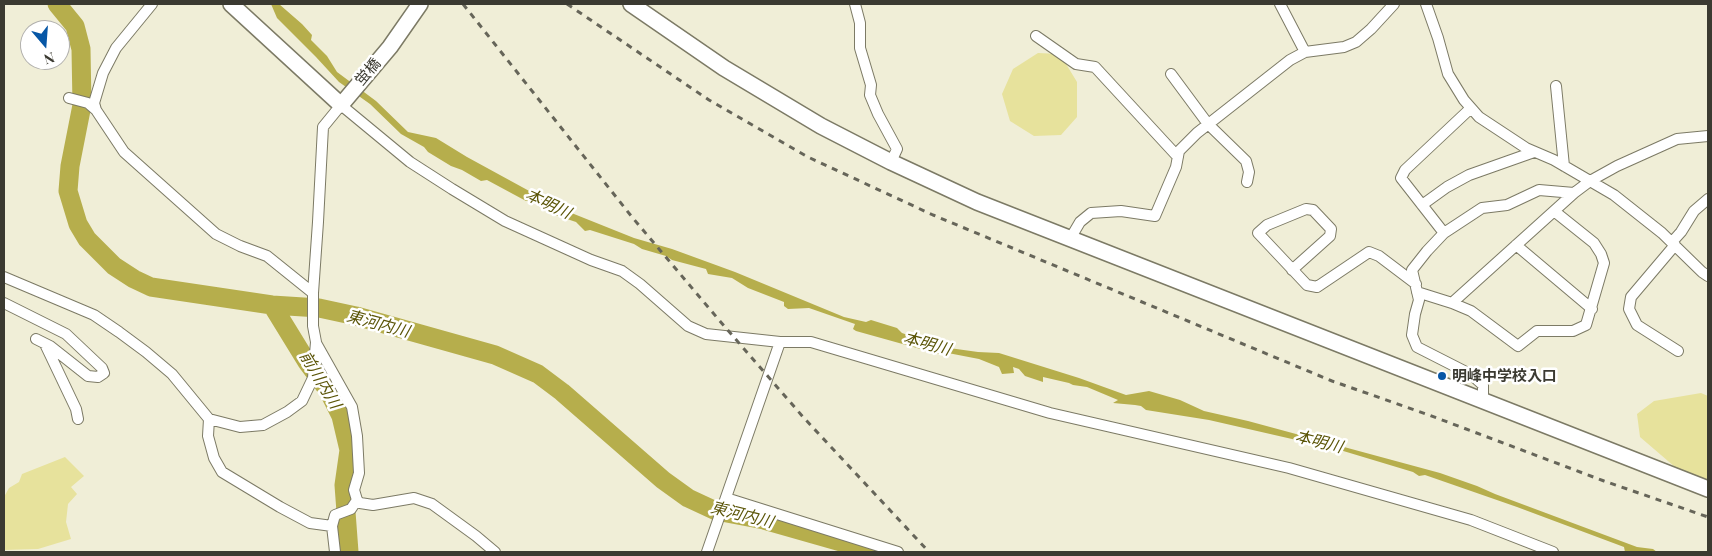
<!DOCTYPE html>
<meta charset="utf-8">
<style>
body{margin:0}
#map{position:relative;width:1712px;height:556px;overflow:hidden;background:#f0eed7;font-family:"Playfair Display",serif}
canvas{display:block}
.frame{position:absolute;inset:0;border:5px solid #3b3a31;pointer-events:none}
.north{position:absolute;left:20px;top:20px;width:50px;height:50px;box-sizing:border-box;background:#fff;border:1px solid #b1b0ad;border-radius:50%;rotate:162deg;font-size:14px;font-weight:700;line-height:20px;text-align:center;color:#3b3a31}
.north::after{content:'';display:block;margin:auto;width:18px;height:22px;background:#0757a6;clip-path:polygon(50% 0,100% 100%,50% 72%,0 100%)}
</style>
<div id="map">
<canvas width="1712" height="556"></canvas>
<div class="frame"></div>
<div class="north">N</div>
</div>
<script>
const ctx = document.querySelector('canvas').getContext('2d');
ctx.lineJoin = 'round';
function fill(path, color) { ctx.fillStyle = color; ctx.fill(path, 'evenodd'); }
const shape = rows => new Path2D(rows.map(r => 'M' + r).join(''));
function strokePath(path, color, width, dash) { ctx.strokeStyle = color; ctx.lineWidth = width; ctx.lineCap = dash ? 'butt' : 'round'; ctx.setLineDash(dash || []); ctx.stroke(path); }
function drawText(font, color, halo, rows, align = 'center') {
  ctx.font = font + ' "Playfair Display","Noto Sans JP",serif'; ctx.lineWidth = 5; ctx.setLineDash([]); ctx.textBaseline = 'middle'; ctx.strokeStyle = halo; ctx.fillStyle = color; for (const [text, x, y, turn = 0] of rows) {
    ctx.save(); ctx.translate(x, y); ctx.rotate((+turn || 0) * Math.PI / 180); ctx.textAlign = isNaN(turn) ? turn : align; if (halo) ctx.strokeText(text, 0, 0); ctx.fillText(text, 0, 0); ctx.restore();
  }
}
const green = shape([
 [1038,53,1060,54,1077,82,1077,117,1061,135,1034,136,1010,121,1002,94,1013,69],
 [1701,393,1708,396,1708,485,1689,479,1640,437,1637,414,1654,401],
 [65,457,84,476,71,487,77,494,68,504,66,522,71,539,38,549,4,550,4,497,9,488,19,482,22,474]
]);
const water = shape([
 [271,4,279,4,302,24,312,35,311,40,327,56,337,72,376,101,408,132,436,138,467,157,564,210,634,238,672,249,735,272,844,317,866,322,871,320,897,328,902,333,942,347,978,352,999,353,1079,378,1126,395,1149,391,1180,400,1204,411,1248,421,1440,473,1477,486,1495,494,1637,547,1653,549,1657,552,1625,552,1624,547,1517,507,1425,475,1419,476,1413,472,1340,450,1209,420,1146,410,1141,406,1135,405,1113,403,1118,400,1087,387,1073,385,1069,383,1043,377,1043,382,1025,376,1019,369,1013,367,1014,373,1002,374,999,367,979,359,948,353,942,355,856,331,853,329,855,324,809,308,788,309,784,306,784,302,748,288,732,278,708,274,706,269,672,260,666,256,642,249,634,244,590,230,585,231,576,222,555,215,535,201,526,201,487,180,481,181,462,170,451,166,428,152,424,147,401,134,370,104,339,82,316,57,277,18]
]);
const river = shape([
 [57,4,75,26,81,49,82,105,70,166,68,191,78,224,87,239,114,266,134,279,151,287,272,305,319,308,356,316,495,355,538,374,562,392,663,480,688,498,716,511,764,520,876,552],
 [272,305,307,362,328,390,341,416,349,450,344,485,349,552]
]);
const street = shape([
 [855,4,860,23,860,48,871,85,870,95,878,114,897,149,891,162],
 [1280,4,1305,52],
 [1426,4,1438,38,1448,74,1464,100,1479,117,1526,148,1554,160,1614,195,1662,233,1702,272,1708,276],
 [1036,36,1076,64,1095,67,1178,157],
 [1171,74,1208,124,1246,161,1249,172,1247,182],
 [1556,86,1564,166],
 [69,98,88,103,96,110,124,152,216,234,240,246,267,256,313,293],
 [96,110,94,103,103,73,116,48,152,4],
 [1422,205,1447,187,1469,175,1534,152],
 [1444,233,1401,178,1405,170,1471,108],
 [1070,239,1080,222,1091,213,1121,211,1155,216,1176,167,1179,151,1197,133,1290,60,1305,52,1344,47,1356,42,1371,29,1394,4],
 [1672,242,1681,232,1694,211,1708,199],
 [1516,245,1592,309],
 [1675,245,1631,297,1629,309,1637,325,1678,351],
 [1292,270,1330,236,1331,229,1313,210,1306,209,1267,225,1258,233,1307,285,1317,287,1369,252,1379,256,1416,284],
 [4,277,94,315,119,332,146,352,172,374,209,419,240,427,263,425,287,412,302,401,313,378,316,342,313,326,313,293,318,222,323,127,341,105,410,162,452,189,505,221,591,260,622,271,640,284,688,326,706,334,780,342,811,342,1050,413,1289,468,1471,520,1553,552],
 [1417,292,1452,303,1574,193],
 [4,303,66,334,102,368,104,373,98,377,88,376,50,346,36,339],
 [1452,303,1471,311,1518,346,1537,331,1573,331,1586,325,1604,263,1601,254,1594,243,1554,211],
 [316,343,352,407,357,436,359,473,354,490,357,500,360,503,373,505,414,498,432,504,476,536,495,552],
 [45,344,76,409,78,419],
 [1483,400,1483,385,1472,375,1417,347,1412,335,1415,314,1419,300,1412,270,1427,251,1444,233,1482,208,1507,205,1539,190,1574,193,1590,181,1617,166,1677,139,1708,136],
 [209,419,208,436,214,458,222,472,280,507,310,523,332,526],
 [726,498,898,552],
 [335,552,332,526,335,515,351,509,357,500],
 [707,552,780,342]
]);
const secondary = shape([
 [231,4,341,105,390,47,420,4],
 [631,4,724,68,821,126,891,162,977,202,1708,489]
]);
const rail = shape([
 [463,4,632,217,719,320,804,418,929,552],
 [567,4,709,100,808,157,933,215,1332,381,1429,415,1604,481,1708,517]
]);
const markers = [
 [1442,376,5,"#0757a6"]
];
const streetNames = [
 ["蛍橋",368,72,-49]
];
const poiNames = [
 ["明峰中学校入口",1452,376]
];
const waterNames = [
 ["本明川",548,204,25],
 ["東河内川",378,324,15],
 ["本明川",927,344,15],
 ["前川内川",320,380,59],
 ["本明川",1319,442,14],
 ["東河内川",742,515,14]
];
fill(green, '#e7e29c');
fill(water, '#b6ae4c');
strokePath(river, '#b6ae4c', 19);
strokePath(street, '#7c7a65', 12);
strokePath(secondary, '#7c7a65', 18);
strokePath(street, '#fff', 10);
strokePath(secondary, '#fff', 15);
strokePath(rail, '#666559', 3, [6, 6]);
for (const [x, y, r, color] of markers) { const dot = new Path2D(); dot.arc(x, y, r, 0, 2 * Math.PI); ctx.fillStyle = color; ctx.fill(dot); strokePath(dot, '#fff', 2); }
drawText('15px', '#3b3a31', '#fff', streetNames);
drawText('bold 15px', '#3b3a31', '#fff', poiNames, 'left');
drawText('italic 16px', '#5b5508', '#fff', waterNames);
</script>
